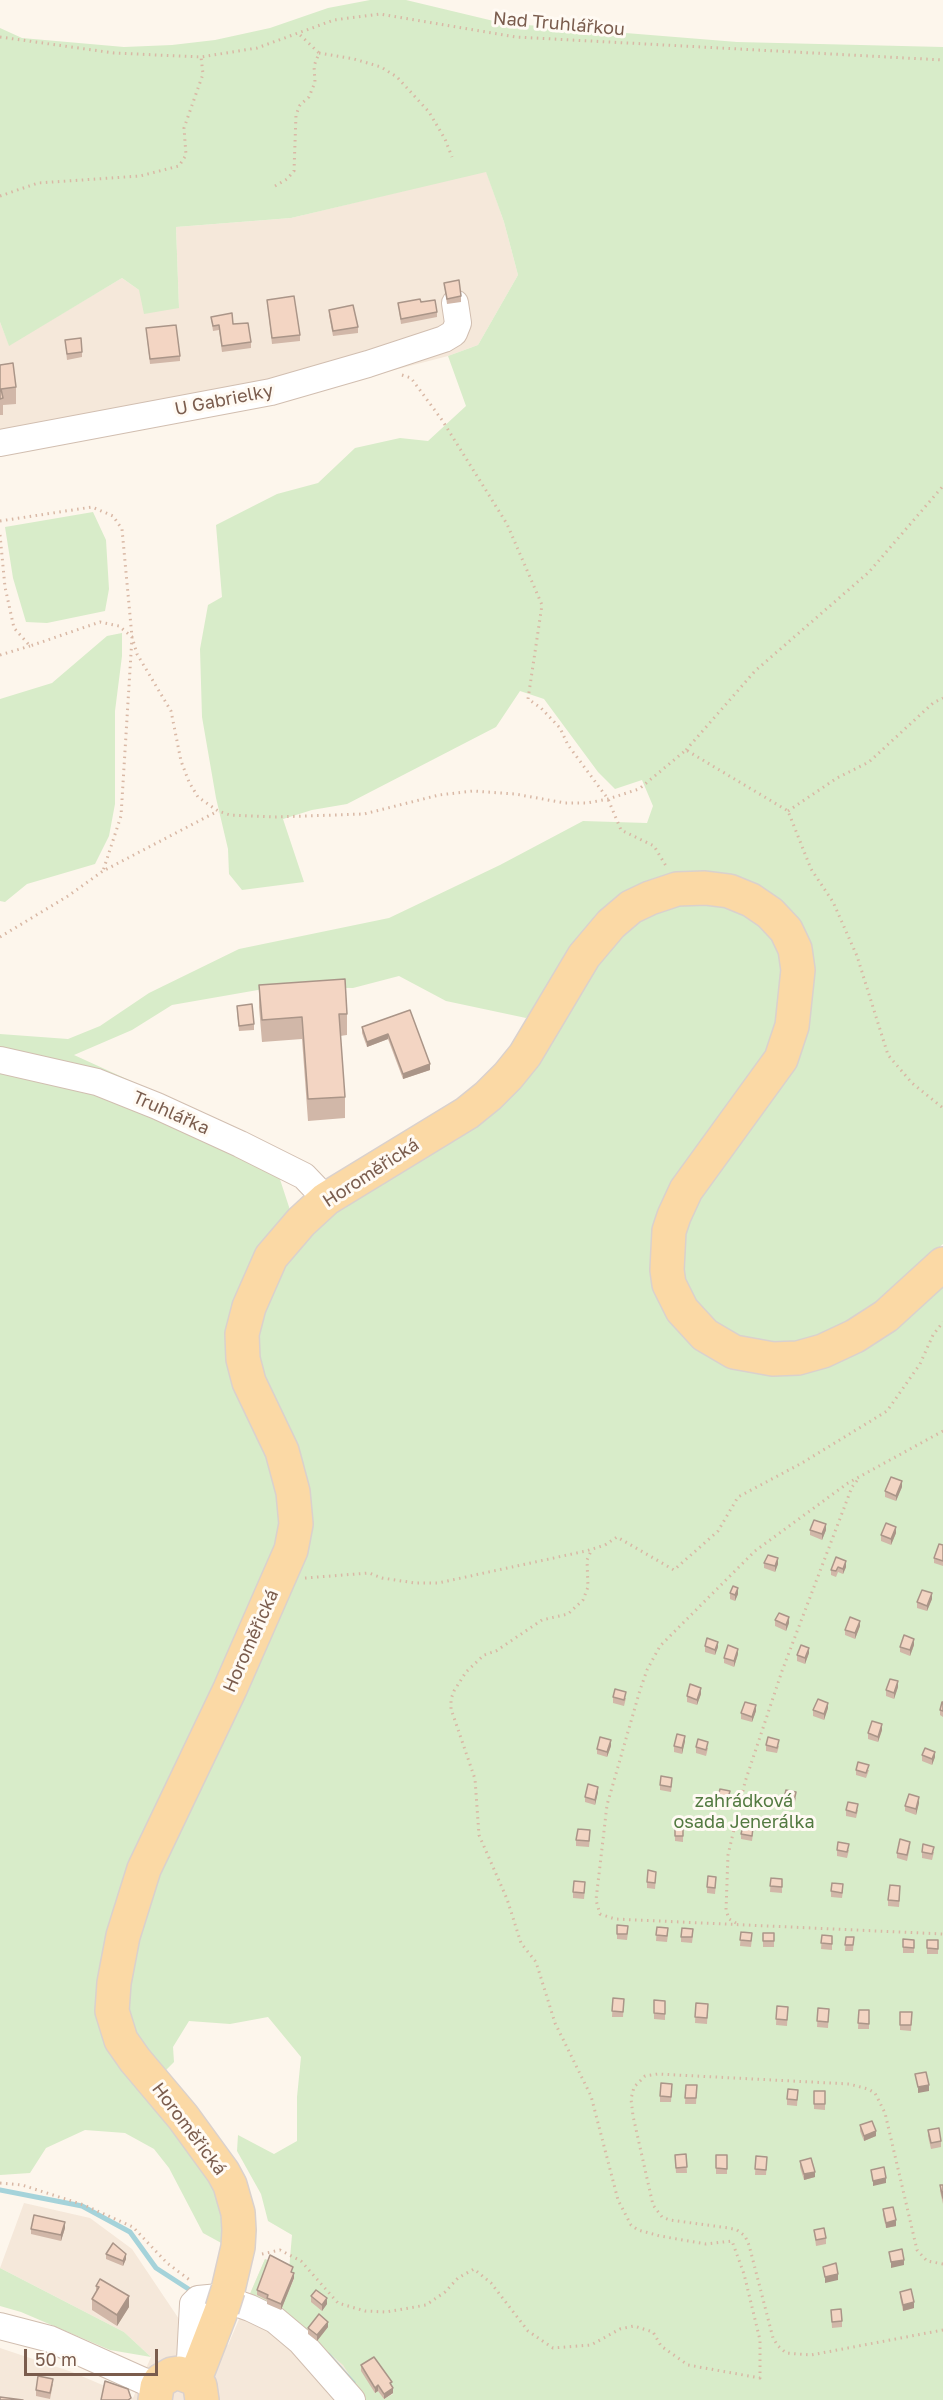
<!DOCTYPE html>
<meta charset="utf-8">
<style>
body{margin:0}
#map{position:relative;width:943px;height:2400px;overflow:hidden;background:#fdf6ec;font-family:"Golos Text",sans-serif}
canvas{display:block}
.scale{position:absolute;left:24px;top:2349px;width:134px;height:27px;box-sizing:border-box;border:3px solid #7a5c4d;border-top:0;padding-left:8px;font-size:18px;line-height:21px;white-space:nowrap;color:#7a5c4d;-webkit-text-stroke:4px #fffaf3;paint-order:stroke}
</style>
<div id="map">
<canvas width="943" height="2400"></canvas>
<div class="scale">50 m</div>
</div>
<script>
const ctx = document.querySelector('canvas').getContext('2d');
ctx.lineJoin = 'round';
function fill(path, color) { ctx.fillStyle = color; ctx.fill(path, 'evenodd'); }
const shape = rows => new Path2D(rows.map(r => 'M' + r).join(''));
function strokePath(path, color, width, dash) { ctx.strokeStyle = color; ctx.lineWidth = width; ctx.lineCap = dash ? 'butt' : 'round'; ctx.setLineDash(dash || []); ctx.stroke(path); }
function drawText(font, color, halo, rows, align = 'center') {
  ctx.font = font + ' "Golos Text",sans-serif'; ctx.lineWidth = 6; ctx.setLineDash([]); ctx.textBaseline = 'middle'; ctx.strokeStyle = halo; ctx.fillStyle = color; for (const [text, x, y, turn = 0] of rows) {
    ctx.save(); ctx.translate(x, y); ctx.rotate((+turn || 0) * Math.PI / 180); ctx.textAlign = isNaN(turn) ? turn : align; if (halo) ctx.strokeText(text, 0, 0); ctx.fillText(text, 0, 0); ctx.restore();
  }
}
const residential = shape([
 [486,171,504,222,518,275,478,345,448,356,271,402,0,436,0,322,9,345,122,278,139,290,179,308,176,227,291,218],
 [24,2203,90,2218,132,2249,179,2319,228,2345,265,2259,340,2309,395,2400,0,2400,0,2348,72,2372,133,2398,151,2357,124,2332,0,2268]
]);
const green = shape([
 [370,0,406,0,502,23,737,42,943,47,943,1244,878,1305,818,1339,774,1345,739,1339,704,1315,682,1280,682,1234,698,1197,793,1065,808,945,675,875,526,1018,446,1001,399,976,353,988,275,987,172,1005,132,1030,74,1055,243,1132,271,1152,291,1213,245,1280,269,1455,281,1508,277,1546,100,1981,212,2179,222,2202,225,2245,203,2233,169,2168,154,2149,125,2133,85,2130,46,2148,30,2173,0,2175,0,1034,68,1039,100,1026,149,993,239,949,389,918,500,865,583,821,647,823,653,806,642,780,615,789,598,772,544,699,520,691,496,727,347,804,312,810,283,819,304,882,242,890,229,874,228,849,216,798,202,717,200,649,208,605,222,597,216,525,277,494,318,483,355,448,400,438,428,441,466,406,448,356,478,345,518,275,504,222,486,172,291,218,176,227,179,308,144,314,139,290,122,278,9,346,0,322,0,28,22,38,124,47,172,45,215,40,270,28,328,8],
 [93,512,106,540,109,589,105,611,47,623,26,622,13,578,5,527],
 [122,633,122,656,115,711,115,804,109,836,95,864,27,884,5,902,0,901,0,699,52,683,107,636],
 [680,902,725,904,761,923,782,953,784,989,768,1053,653,1253,747,1370,943,1283,943,2400,366,2400,343,2365,306,2333,249,2296,265,2259,270,2261,291,2286,294,2279,289,2270,292,2235,268,2221,261,2194,237,2151,238,2135,274,2154,297,2141,297,2097,301,2057,268,2017,230,2024,189,2021,173,2047,174,2062,163,2073,146,2052,129,2022,127,1984,136,1939,157,1874,291,1584,256,1335,283,1264,334,1210,475,1124,595,964,639,919],
 [368,2381,393,2394,384,2399,378,2391,375,2393],
 [0,2268,124,2332,151,2357,110,2350,21,2312,0,2306]
]);
const stream = shape([
 [0,2190,82,2206,130,2232,156,2268,190,2290,196,2290],
 [328,2355,353,2383]
]);
const path = shape([
 [0,37,114,53,201,57,257,48,334,20,380,14,516,37,943,60],
 [319,53,354,59,381,67,397,77,429,112,445,139,452,157],
 [275,186,287,179,294,171,296,115,300,105,309,97,315,82,314,66,319,53,298,33],
 [0,196,38,183,140,176,179,166,186,155,184,128,203,74,201,57],
 [402,375,411,378,442,420,507,524,542,605,528,699,541,708,560,728,568,745,608,799,621,830,654,846,666,866],
 [0,521,92,507,113,516,122,529,132,637,121,816,103,871],
 [0,535,5,587,14,628,30,646,100,622,119,626,132,637,137,654,171,711,181,761,189,782,198,797,218,811,230,815,275,817,364,814,439,795,473,791,515,794,565,803,587,803,608,799,639,789,686,750,788,811,811,869,833,902,857,956,888,1055,912,1083,943,1108],
 [0,655,30,646],
 [686,750,755,671,869,572,943,486],
 [788,811,837,778,869,762,933,703,943,698],
 [0,937,68,896,103,871,218,811],
 [943,1431,848,1483,755,1551,660,1646,647,1670,640,1690,607,1805,596,1900,600,1914,615,1919,943,1934],
 [305,1578,369,1573,382,1578,415,1583,438,1583,586,1551,605,1545,617,1537,674,1570,718,1531,738,1497,802,1463,887,1411,920,1364,933,1335,943,1322],
 [736,1923,729,1919,726,1910,728,1855,745,1782,782,1671,852,1487,859,1478],
 [0,2183,22,2185,84,2205,133,2227,167,2263,191,2281],
 [262,2254,280,2250,301,2261,338,2303,365,2311,386,2312,426,2305,445,2292,458,2278,474,2269,491,2283,528,2331,553,2348,591,2345,620,2329,634,2326,653,2332,661,2346,688,2365,760,2378,760,2340,744,2274,732,2241,706,2244,660,2236,638,2230,631,2225,618,2200,591,2096,555,2023,536,1962,521,1943,507,1899,479,1835,475,1779,451,1709,451,1699,454,1691,466,1672,484,1655,496,1651,542,1620,568,1614,583,1600,588,1587,587,1560,592,1549],
 [943,2264,927,2261,917,2250,885,2113,875,2093,868,2089,849,2084,658,2074,645,2076,634,2087,631,2099,633,2116,653,2205,662,2217,670,2220,729,2228,737,2230,745,2236,749,2245,773,2338,778,2346,786,2353,811,2355,943,2330]
]);
const minor = shape([
 [0,443,271,392,368,364,444,339,454,333,458,323,455,303],
 [0,1060,97,1082,157,1106,240,1144,304,1176,326,1199],
 [0,2326,50,2339,157,2387],
 [185,2374,190,2360,193,2304,198,2299,219,2297,250,2308,275,2320,300,2341,352,2400]
]);
const major = shape([
 [228,2290,238,2247,239,2230,238,2213,230,2185,223,2172,183,2117,135,2060,121,2040,112,2011,114,1983,123,1936,144,1869,230,1689,291,1550,296,1524,293,1492,282,1451,249,1382,243,1359,242,1334,249,1307,271,1257,301,1222,326,1199,467,1113,488,1096,508,1076,525,1055,584,956,611,924,631,907,650,898,677,889,705,888,729,891,751,900,770,913,786,930,795,949,798,970,792,1026,781,1059,686,1190,674,1216,669,1231,667,1270,669,1284,682,1310,705,1335,734,1352,773,1359,798,1358,823,1351,855,1336,886,1316,943,1264],
 [195,2379,222,2309],
 [155,2400,157,2387,160,2381,172,2374,179,2373,195,2379,200,2386,202,2400]
]);
const majorBridge = shape([
 [222,2309,228,2290]
]);
const wall = shape([
 [444,283,461,296,461,302,447,304],
 [267,300,300,335,300,341,272,344],
 [421,302,437,312,437,317,401,324,398,303],
 [329,310,358,327,358,333,333,336,329,315],
 [211,317,233,324,251,342,251,348,222,352,219,330,213,331],
 [146,328,180,356,180,361,150,364],
 [65,340,82,352,82,357,67,360],
 [0,365,16,387,16,404,3,405,3,415,0,415],
 [259,985,347,1014,347,1035,340,1036,345,1097,345,1118,308,1121,302,1039,262,1042,259,1007],
 [410,1010,430,1070,403,1079,388,1039,367,1047,362,1033,362,1027],
 [237,1011,254,1024,254,1030,239,1031],
 [902,1487,896,1501,885,1497,885,1491],
 [810,1530,826,1530,822,1540,810,1535],
 [896,1533,891,1545,881,1541,881,1535],
 [943,1545,943,1566,934,1563,934,1558],
 [836,1557,846,1567,843,1574,838,1572,836,1577,831,1575,831,1570],
 [764,1563,778,1564,775,1572,764,1568],
 [730,1593,738,1594,735,1601,730,1599],
 [932,1599,927,1611,917,1608,917,1602],
 [775,1620,789,1623,786,1631,775,1626],
 [860,1626,855,1639,845,1635,845,1630],
 [914,1645,910,1656,900,1652,900,1647],
 [705,1646,718,1647,715,1655,705,1652],
 [809,1653,805,1664,797,1661,797,1655],
 [738,1654,734,1667,724,1663,724,1658],
 [898,1687,894,1699,886,1696,886,1690],
 [701,1694,697,1705,687,1702,687,1696],
 [613,1697,626,1698,624,1706,613,1703],
 [943,1702,943,1717,940,1715,940,1710],
 [828,1708,824,1720,813,1716,813,1710],
 [756,1711,752,1722,741,1719,741,1713],
 [882,1730,878,1742,868,1739,868,1733],
 [685,1741,682,1754,674,1752,674,1746],
 [766,1745,779,1746,777,1753,766,1751],
 [611,1746,607,1757,597,1754,597,1749],
 [696,1747,708,1748,706,1756,696,1753],
 [922,1755,935,1757,932,1765,922,1761],
 [856,1770,869,1770,866,1778,856,1775],
 [672,1784,671,1792,660,1790,660,1785],
 [598,1792,595,1805,585,1802,585,1797],
 [730,1796,726,1810,717,1806,717,1801],
 [784,1798,796,1798,794,1806,784,1803],
 [919,1803,916,1815,905,1811,905,1806],
 [846,1810,858,1810,856,1818,846,1816],
 [675,1827,683,1828,683,1842,675,1841],
 [753,1833,752,1841,741,1839,741,1834],
 [590,1836,589,1847,576,1846,576,1840],
 [910,1847,907,1861,897,1858,897,1853],
 [837,1850,849,1850,847,1858,837,1856],
 [922,1852,934,1852,932,1860,922,1858],
 [656,1877,655,1889,647,1888,647,1882],
 [771,1878,782,1879,782,1893,770,1892],
 [716,1883,715,1894,707,1893,707,1887],
 [585,1888,584,1899,573,1898,573,1892],
 [843,1890,842,1898,831,1897,831,1891],
 [900,1892,899,1907,888,1906,888,1900],
 [617,1925,628,1932,627,1940,617,1939],
 [657,1927,668,1934,667,1942,656,1941],
 [741,1932,752,1938,751,1947,740,1946],
 [763,1933,774,1933,774,1947,763,1947],
 [693,1935,692,1943,681,1942,681,1937],
 [822,1935,832,1936,832,1950,821,1949],
 [846,1937,854,1937,853,1951,845,1951],
 [903,1939,914,1940,914,1953,903,1953],
 [927,1940,938,1940,938,1954,927,1954],
 [613,1998,624,1999,623,2017,612,2017],
 [654,2000,665,2001,665,2020,654,2019],
 [696,2003,708,2004,707,2024,695,2023],
 [777,2006,788,2007,787,2026,776,2025],
 [818,2008,829,2009,828,2028,817,2027],
 [859,2010,869,2010,869,2029,858,2029],
 [912,2012,911,2031,900,2030,900,2025],
 [672,2084,671,2102,660,2102,660,2096],
 [686,2085,697,2085,696,2104,685,2104],
 [798,2090,797,2106,787,2105,787,2099],
 [814,2091,825,2091,825,2110,814,2109],
 [860,2125,876,2136,864,2141,860,2131],
 [928,2130,941,2141,941,2147,931,2149,928,2136],
 [686,2154,687,2173,676,2173,675,2155],
 [716,2155,727,2155,727,2174,716,2174],
 [756,2156,767,2157,766,2175,755,2175],
 [800,2161,815,2177,804,2180,800,2167],
 [940,2185,943,2185,943,2204,940,2191],
 [883,2209,896,2226,886,2228,883,2215],
 [65,2228,61,2241,31,2234,31,2229],
 [814,2230,826,2238,826,2244,816,2246],
 [106,2254,126,2259,123,2266,106,2259],
 [293,2273,294,2278,281,2310,267,2304,267,2300,257,2295,257,2290],
 [96,2286,129,2307,117,2326,92,2310,92,2299,96,2292],
 [900,2292,914,2308,903,2311,900,2297],
 [311,2296,327,2304,322,2311,311,2302],
 [831,2310,842,2321,842,2327,832,2328],
 [328,2327,317,2341,308,2334,308,2328],
 [361,2365,392,2387,393,2393,384,2399,378,2391,375,2393,361,2371],
 [53,2384,50,2399,36,2396,36,2390]
]);
const shadedWall = shape([
 [388,1034,388,1039,367,1047,367,1042],
 [430,1064,430,1070,403,1079,403,1074],
 [902,1481,902,1487,896,1501,896,1496],
 [826,1524,826,1530,822,1540,822,1534],
 [896,1527,896,1533,891,1545,891,1539],
 [778,1558,778,1564,775,1572,775,1566],
 [846,1561,846,1567,843,1574,843,1569],
 [738,1588,738,1594,735,1601,735,1595],
 [932,1593,932,1599,927,1611,927,1606],
 [789,1617,789,1623,786,1631,786,1625],
 [860,1621,860,1626,855,1639,855,1633],
 [914,1639,914,1645,910,1656,910,1650],
 [718,1642,718,1647,715,1655,715,1650],
 [809,1648,809,1653,805,1664,805,1658],
 [738,1649,738,1654,734,1667,734,1661],
 [898,1681,898,1687,894,1699,894,1693],
 [701,1688,701,1694,697,1705,697,1700],
 [828,1703,828,1708,824,1720,824,1714],
 [756,1705,756,1711,752,1722,752,1717],
 [882,1724,882,1730,878,1742,878,1737],
 [685,1736,685,1741,682,1754,682,1748],
 [611,1740,611,1746,607,1757,607,1752],
 [935,1752,935,1757,932,1765,932,1759],
 [598,1787,598,1792,595,1805,595,1800],
 [730,1791,730,1796,726,1810,726,1805],
 [919,1797,919,1803,916,1815,916,1809],
 [929,2085,929,2091,918,2093,918,2087],
 [876,2131,876,2136,864,2141,864,2136],
 [815,2172,815,2177,804,2180,804,2174],
 [886,2178,886,2183,873,2186,873,2181],
 [896,2220,896,2226,886,2228,886,2223],
 [65,2222,65,2228,61,2241,61,2235],
 [126,2254,126,2259,123,2266,123,2261],
 [904,2260,904,2265,891,2268,891,2262],
 [294,2273,294,2278,281,2310,281,2304],
 [838,2274,838,2280,825,2283,825,2277],
 [129,2296,129,2307,117,2326,117,2315],
 [327,2298,327,2304,322,2311,322,2305],
 [914,2302,914,2308,903,2311,903,2305],
 [328,2322,328,2327,317,2341,317,2335],
 [378,2385,378,2391,375,2393,375,2388],
 [393,2388,393,2393,384,2399,384,2394]
]);
const building = shape([
 [459,280,461,296,447,299,444,283,459,280],
 [294,296,300,335,272,338,267,300,294,296],
 [420,299,421,302,435,300,437,312,401,319,398,303,420,299],
 [353,305,358,327,333,331,329,310,353,305],
 [232,313,233,324,248,323,251,342,222,346,219,325,213,326,211,317,232,313],
 [176,325,180,356,150,359,146,328,176,325],
 [81,338,82,352,67,354,65,340,81,338],
 [13,363,16,387,1,389,3,398,0,399,0,365,13,363],
 [345,979,347,1014,339,1014,345,1097,308,1099,302,1017,262,1020,259,985,345,979],
 [252,1004,254,1024,239,1026,237,1006,252,1004],
 [410,1010,430,1064,403,1074,388,1034,367,1042,362,1027,410,1010],
 [891,1477,902,1481,896,1496,885,1491,891,1477],
 [814,1520,826,1524,822,1534,810,1530,814,1520],
 [886,1523,896,1527,891,1539,881,1535,886,1523],
 [939,1544,943,1545,943,1561,934,1558,939,1544],
 [768,1555,778,1558,775,1566,764,1563,768,1555],
 [836,1557,846,1561,843,1569,838,1567,836,1571,831,1570,836,1557],
 [733,1586,738,1588,735,1595,730,1593,733,1586],
 [922,1590,932,1593,927,1606,917,1602,922,1590],
 [779,1613,789,1617,786,1625,775,1620,779,1613],
 [850,1617,860,1621,855,1633,845,1630,850,1617],
 [904,1635,914,1639,910,1650,900,1647,904,1635],
 [707,1638,718,1642,715,1650,705,1646,707,1638],
 [728,1645,738,1649,734,1661,724,1658,728,1645],
 [801,1645,809,1648,805,1658,797,1655,801,1645],
 [890,1679,898,1681,894,1693,886,1690,890,1679],
 [690,1684,701,1688,697,1700,687,1696,690,1684],
 [615,1689,626,1692,624,1700,613,1697,615,1689],
 [818,1699,828,1703,824,1714,813,1710,818,1699],
 [745,1702,756,1705,752,1717,741,1713,745,1702],
 [942,1702,943,1702,943,1711,940,1710,942,1702],
 [872,1721,882,1724,878,1737,868,1733,872,1721],
 [677,1734,685,1736,682,1748,674,1746,677,1734],
 [600,1737,611,1740,607,1752,597,1749,600,1737],
 [768,1737,779,1740,777,1748,766,1745,768,1737],
 [698,1739,708,1742,706,1750,696,1747,698,1739],
 [925,1748,935,1752,932,1759,922,1755,925,1748],
 [858,1762,869,1765,866,1773,856,1770,858,1762],
 [661,1776,672,1778,671,1787,660,1785,661,1776],
 [588,1784,598,1787,595,1800,585,1797,588,1784],
 [720,1789,730,1791,726,1805,717,1801,720,1789],
 [786,1790,796,1792,794,1801,784,1798,786,1790],
 [909,1794,919,1797,916,1809,905,1806,909,1794],
 [848,1802,858,1804,856,1813,846,1810,848,1802],
 [743,1826,753,1828,752,1836,741,1834,743,1826],
 [675,1827,683,1828,683,1836,675,1836,675,1827],
 [578,1829,590,1830,589,1841,576,1840,578,1829],
 [900,1839,910,1842,907,1855,897,1853,900,1839],
 [838,1842,849,1844,847,1852,837,1850,838,1842],
 [923,1844,934,1847,932,1854,922,1852,923,1844],
 [648,1870,656,1872,655,1883,647,1882,648,1870],
 [708,1876,716,1877,715,1888,707,1887,708,1876],
 [771,1878,782,1879,782,1887,770,1886,771,1878],
 [574,1881,585,1882,584,1893,573,1892,574,1881],
 [832,1883,843,1884,842,1893,831,1891,832,1883],
 [890,1885,900,1886,899,1901,888,1900,890,1885],
 [617,1925,628,1926,627,1934,617,1934,617,1925],
 [657,1927,668,1928,667,1936,656,1935,657,1927],
 [682,1928,693,1929,692,1937,681,1937,682,1928],
 [741,1932,752,1933,751,1941,740,1940,741,1932],
 [763,1933,774,1933,774,1941,763,1941,763,1933],
 [822,1935,832,1936,832,1944,821,1943,822,1935],
 [846,1937,854,1937,853,1945,845,1945,846,1937],
 [903,1939,914,1940,914,1948,903,1947,903,1939],
 [927,1940,938,1940,938,1949,927,1948,927,1940],
 [613,1998,624,1999,623,2012,612,2011,613,1998],
 [654,2000,665,2001,665,2014,654,2013,654,2000],
 [696,2003,708,2004,707,2018,695,2017,696,2003],
 [777,2006,788,2007,787,2020,776,2019,777,2006],
 [818,2008,829,2009,828,2022,817,2021,818,2008],
 [859,2010,869,2010,869,2024,858,2023,859,2010],
 [900,2012,912,2012,911,2025,900,2025,900,2012],
 [926,2072,929,2085,918,2087,915,2074,926,2072],
 [661,2083,672,2084,671,2097,660,2096,661,2083],
 [686,2085,697,2085,696,2098,685,2098,686,2085],
 [788,2089,798,2090,797,2100,787,2099,788,2089],
 [814,2091,825,2091,825,2104,814,2104,814,2091],
 [872,2121,876,2131,864,2136,860,2125,872,2121],
 [939,2128,941,2141,931,2143,928,2130,939,2128],
 [686,2154,687,2167,676,2168,675,2155,686,2154],
 [716,2155,727,2155,727,2169,716,2168,716,2155],
 [756,2156,767,2157,766,2170,755,2169,756,2156],
 [811,2158,815,2172,804,2174,800,2161,811,2158],
 [884,2167,886,2178,873,2181,871,2170,884,2167],
 [940,2185,943,2185,943,2198,940,2185],
 [893,2207,896,2220,886,2223,883,2209,893,2207],
 [34,2215,65,2222,61,2235,31,2229,34,2215],
 [824,2228,826,2238,816,2240,814,2230,824,2228],
 [113,2243,126,2254,123,2261,106,2254,113,2243],
 [902,2249,904,2260,891,2262,889,2252,902,2249],
 [270,2255,293,2267,291,2272,294,2273,281,2304,267,2298,268,2295,257,2290,270,2255],
 [836,2263,838,2274,825,2277,823,2267,836,2263],
 [100,2279,129,2296,117,2315,92,2299,99,2287,96,2286,100,2279],
 [911,2289,914,2302,903,2305,900,2292,911,2289],
 [316,2290,327,2298,322,2305,311,2296,316,2290],
 [841,2309,842,2321,832,2322,831,2310,841,2309],
 [319,2314,328,2322,317,2335,308,2328,319,2314],
 [374,2357,392,2382,390,2383,393,2388,384,2394,378,2385,375,2388,361,2365,374,2357],
 [38,2376,53,2379,50,2393,36,2390,38,2376],
 [105,2381,128,2389,131,2398,128,2400,101,2400,105,2381],
 [0,2397,23,2400,0,2400,0,2397]
]);
const streetNames = [
 ["Nad Truhlářkou",559,24,5],
 ["U Gabrielky",224,400,-11],
 ["Truhlářka",171,1113,24],
 ["Horoměřická",371,1173,-33],
 ["Horoměřická",251,1641,-66],
 ["Horoměřická",189,2129,53]
];
const parkNames = [
 ["zahrádková",744,1801],
 ["osada Jenerálka",744,1822]
];
fill(residential, '#f5e8da');
fill(green, '#d8ecc9');
strokePath(stream, '#a5d3da', 5);
strokePath(minor, '#d1beb0', 28);
strokePath(major, '#dad1cd', 36);
strokePath(path, '#d9b8a5', 3, [1.5, 4.5]);
strokePath(minor, '#fff', 26);
strokePath(major, '#fbd9a5', 33);
strokePath(majorBridge, '#dad1cd', 36, []);
strokePath(majorBridge, '#fbd9a5', 33);
fill(wall, '#d1b7a8');
fill(shadedWall, '#aa9588');
fill(building, '#f3d5c3');
strokePath(building, '#aa9588', 1.5);
drawText('18px', '#7a5c4d', '#fffaf3', streetNames);
drawText('18px', '#537a41', '#fffaf3', parkNames);
</script>
